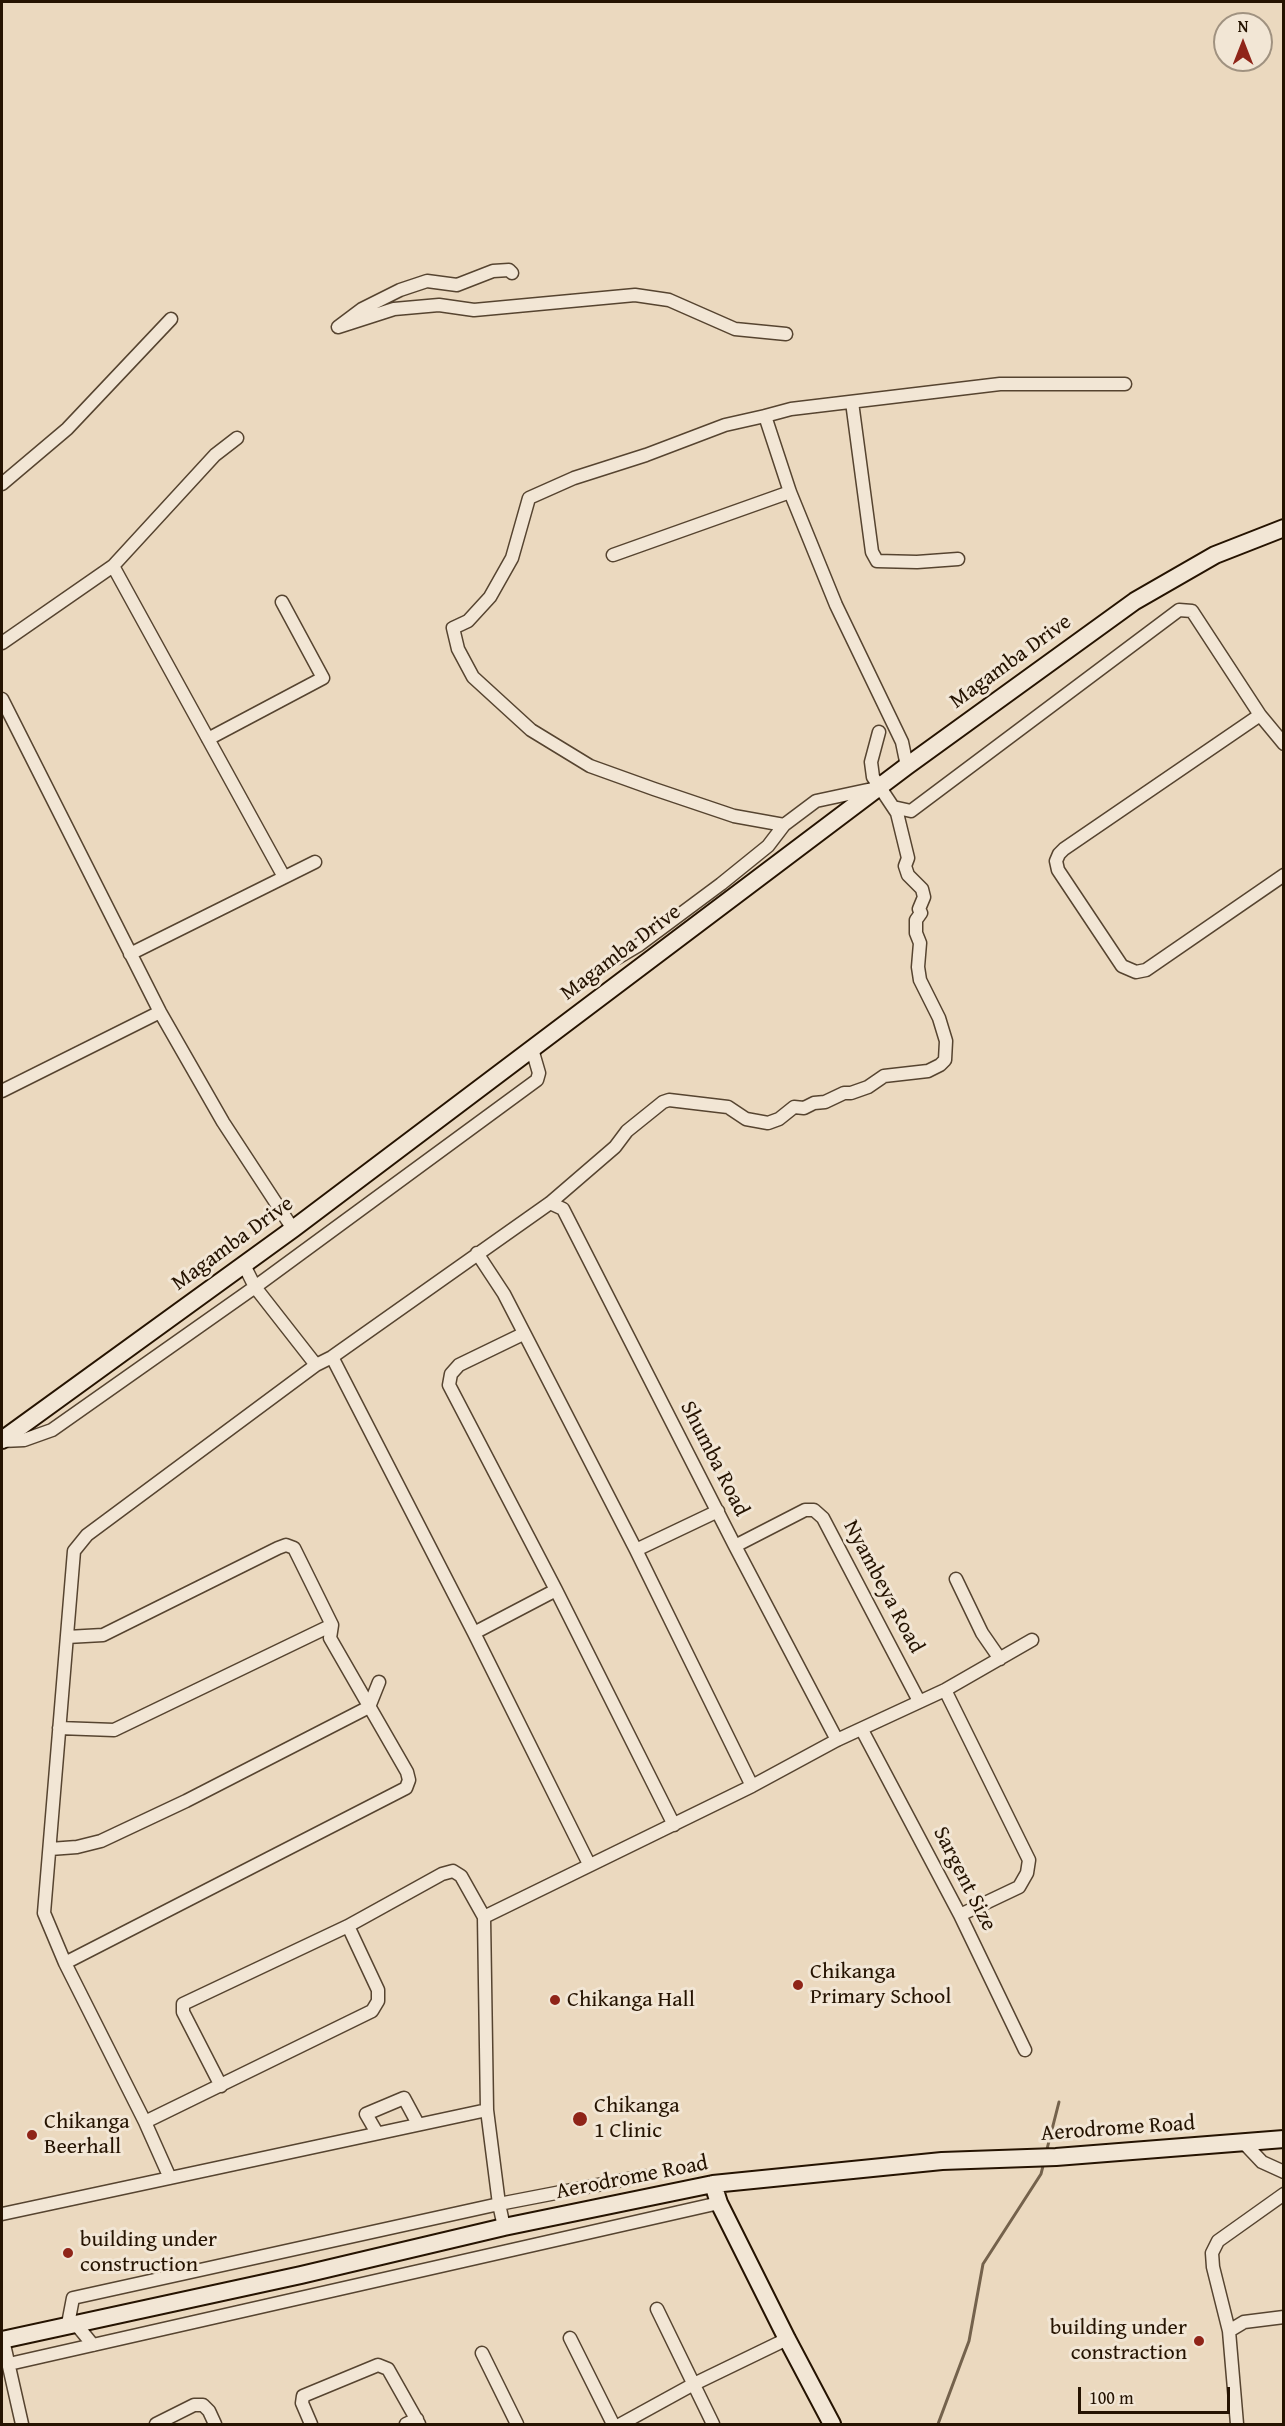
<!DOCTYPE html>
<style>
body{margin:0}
#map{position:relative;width:1285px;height:2426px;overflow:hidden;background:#ebd9bf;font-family:"Gentium Book Plus",serif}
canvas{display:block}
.frame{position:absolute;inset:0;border:3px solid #251301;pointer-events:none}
.north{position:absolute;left:1213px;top:12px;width:60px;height:60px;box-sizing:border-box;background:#f2e6d5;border:2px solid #a09280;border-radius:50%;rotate:0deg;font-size:16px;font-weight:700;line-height:24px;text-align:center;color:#251301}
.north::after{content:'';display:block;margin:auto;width:21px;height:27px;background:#8f2418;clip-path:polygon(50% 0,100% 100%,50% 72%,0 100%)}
.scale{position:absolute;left:1078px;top:2387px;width:152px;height:27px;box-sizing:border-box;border:3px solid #251301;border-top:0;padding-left:8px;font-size:18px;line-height:21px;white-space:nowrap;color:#251301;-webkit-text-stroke:4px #f2e6d5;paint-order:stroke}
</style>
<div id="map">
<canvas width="1285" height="2426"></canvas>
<div class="frame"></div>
<div class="north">N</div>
<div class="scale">100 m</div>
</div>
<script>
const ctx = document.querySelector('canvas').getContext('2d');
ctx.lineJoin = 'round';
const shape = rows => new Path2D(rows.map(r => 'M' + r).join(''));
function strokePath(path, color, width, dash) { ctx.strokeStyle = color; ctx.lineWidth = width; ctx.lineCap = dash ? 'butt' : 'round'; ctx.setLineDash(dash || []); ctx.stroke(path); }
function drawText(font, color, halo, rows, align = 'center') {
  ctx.font = font + ' "Gentium Book Plus",serif'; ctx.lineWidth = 6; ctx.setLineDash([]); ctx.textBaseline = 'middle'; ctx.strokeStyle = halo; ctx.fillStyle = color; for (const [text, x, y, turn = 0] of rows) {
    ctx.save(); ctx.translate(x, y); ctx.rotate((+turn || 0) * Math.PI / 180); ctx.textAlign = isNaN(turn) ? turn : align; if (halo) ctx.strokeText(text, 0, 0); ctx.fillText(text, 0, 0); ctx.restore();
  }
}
const stream = shape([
 [1046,2153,1059,2102],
 [938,2424,969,2341,983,2264,1041,2174,1044,2162]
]);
const street = shape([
 [512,273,509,270,493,271,457,285,427,281,400,290,362,309,338,327,394,309,439,305,474,310,635,295,669,300,735,329,786,334],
 [852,402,872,552,877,561,917,562,958,559],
 [765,416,725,425,646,455,574,478,529,498,512,558,490,597,468,621,453,628,458,649,473,677,531,730,590,766,654,789,734,816,784,825,816,801,872,789],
 [2,484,67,429,171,319],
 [613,555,790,492],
 [113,566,215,455,237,438],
 [2,643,113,566,284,877],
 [2,699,160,1012,223,1122,293,1229],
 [1260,715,1064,849,1059,854,1056,861,1058,870,1122,966,1136,972,1146,970,1284,875],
 [879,732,871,762,873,777,893,807,911,811,1179,610,1192,611,1260,715,1284,744],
 [208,739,323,678,282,602],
 [907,766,902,742,836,605,790,492,765,416,791,409,1000,384,1125,384],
 [130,954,315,862],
 [617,958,639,945,721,884,768,846,784,825],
 [2,1091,160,1012],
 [550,1203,563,1209,735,1546,837,1740],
 [477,1253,504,1294,636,1550,752,1786],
 [244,1265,255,1287,316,1365],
 [523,1334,459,1365,451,1374,449,1385,556,1590,674,1825],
 [332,1357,474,1633,589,1864],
 [2,1441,24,1440,52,1430,255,1287,537,1080,539,1073,532,1049],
 [735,1546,805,1510,814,1510,823,1518,919,1701],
 [636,1550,718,1511],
 [956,1579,982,1633,1000,1659],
 [474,1633,556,1590],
 [945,1690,1029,1860,1027,1873,1019,1887,960,1915],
 [59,1728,114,1730,332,1625],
 [862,1730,960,1915,1025,2050],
 [50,1849,77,1847,101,1841,186,1801,369,1707,379,1682],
 [65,1963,406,1788,409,1780,407,1772,330,1638,332,1625,294,1548,286,1545,278,1548,103,1635,67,1637],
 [221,2086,183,2012,183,2004,348,1926],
 [487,2110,170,2178,145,2122,65,1963,44,1913,74,1551,87,1535,316,1365,332,1357,550,1203,615,1147,627,1131,663,1102,669,1100,728,1107,746,1119,768,1123,779,1119,794,1107,804,1108,814,1103,825,1102,844,1093,851,1093,868,1087,884,1076,928,1071,940,1065,945,1060,946,1041,939,1018,920,980,918,967,920,943,916,933,916,920,921,913,919,909,924,897,922,889,908,875,905,866,908,858,897,813,893,807],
 [145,2122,372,2011,378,2001,378,1990,348,1926,442,1874,453,1871,461,1876,484,1917],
 [377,2133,366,2114,404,2098,418,2124],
 [1244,2143,1262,2162,1284,2172],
 [2,2214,170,2178],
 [504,2227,499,2204,487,2110,484,1917,752,1786,837,1740,945,1690,1032,1640],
 [657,2309,713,2424],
 [75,2323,93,2345],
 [68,2324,73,2298,499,2204,644,2176],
 [1229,2331,1213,2267,1212,2253,1218,2241,1284,2194],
 [570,2338,613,2424],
 [3,2340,22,2424],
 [482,2353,517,2424],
 [9,2364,719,2203],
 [156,2424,194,2405,203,2405,209,2411,215,2424],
 [311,2424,302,2403,303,2396,378,2365,388,2369,419,2424],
 [406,2424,417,2419],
 [621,2424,692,2385,787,2339],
 [1237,2424,1229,2331,1244,2322,1284,2317]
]);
const secondary = shape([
 [2,1440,293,1229,907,766,1135,601,1215,555,1284,528],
 [713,2184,719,2203,787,2339,832,2424],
 [2,2340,301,2275,504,2227,713,2184,942,2161,1056,2157,1284,2139]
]);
const markers = [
 [798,1985,6,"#8f2418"],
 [555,2000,6,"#8f2418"],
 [580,2119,8,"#8f2418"],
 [32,2135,6,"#8f2418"],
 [68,2253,6,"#8f2418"],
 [1199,2341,6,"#8f2418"]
];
const streetNames = [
 ["Magamba Drive",1011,662,-36],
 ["Magamba Drive",621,953,-37],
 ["Magamba Drive",233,1244,-36],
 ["Shumba Road",714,1459,63],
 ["Nyambeya Road",883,1587,62],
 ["Sargent Size",964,1879,63],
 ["Aerodrome Road",1118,2129,-4],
 ["Aerodrome Road",632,2178,-11]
];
const poiNames = [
 ["Chikanga",810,1972],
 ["Primary School",810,1997],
 ["Chikanga Hall",567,2000],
 ["Chikanga",594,2106],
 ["1 Clinic",594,2131],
 ["Chikanga",44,2122],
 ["Beerhall",44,2147],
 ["building under",80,2240],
 ["construction",80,2265],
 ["building under",1187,2328,"right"],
 ["constraction",1187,2353,"right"]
];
strokePath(stream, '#74624c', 3);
strokePath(street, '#564430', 15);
strokePath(secondary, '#251301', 20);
strokePath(street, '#f2e6d5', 12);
strokePath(secondary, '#f2e6d5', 16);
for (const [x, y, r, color] of markers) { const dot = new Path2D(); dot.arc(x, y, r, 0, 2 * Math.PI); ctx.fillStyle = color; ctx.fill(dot); strokePath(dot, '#f2e6d5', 2); }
drawText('22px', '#251301', '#f2e6d5', streetNames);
drawText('22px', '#251301', '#f2e6d5', poiNames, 'left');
</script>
